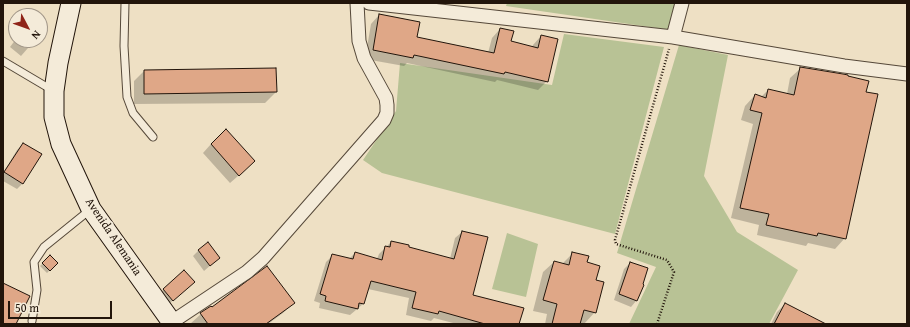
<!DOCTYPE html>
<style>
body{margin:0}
#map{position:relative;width:910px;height:327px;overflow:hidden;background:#eee0c4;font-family:"Gentium Book Plus",serif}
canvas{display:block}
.frame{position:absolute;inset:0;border:4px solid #22150b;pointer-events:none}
.north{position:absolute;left:8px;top:8px;width:40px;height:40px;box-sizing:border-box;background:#f4ebd9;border:1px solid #a09587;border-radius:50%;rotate:131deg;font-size:11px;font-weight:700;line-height:16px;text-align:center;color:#22150b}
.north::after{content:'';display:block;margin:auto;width:14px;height:18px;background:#8f2418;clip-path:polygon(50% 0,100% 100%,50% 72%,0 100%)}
.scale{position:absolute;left:8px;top:301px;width:104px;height:18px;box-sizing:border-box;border:2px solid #22150b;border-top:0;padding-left:5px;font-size:12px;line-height:14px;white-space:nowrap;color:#22150b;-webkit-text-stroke:3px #f4ebd9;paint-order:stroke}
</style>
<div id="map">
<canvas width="910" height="327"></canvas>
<div class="frame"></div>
<div class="north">N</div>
<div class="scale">50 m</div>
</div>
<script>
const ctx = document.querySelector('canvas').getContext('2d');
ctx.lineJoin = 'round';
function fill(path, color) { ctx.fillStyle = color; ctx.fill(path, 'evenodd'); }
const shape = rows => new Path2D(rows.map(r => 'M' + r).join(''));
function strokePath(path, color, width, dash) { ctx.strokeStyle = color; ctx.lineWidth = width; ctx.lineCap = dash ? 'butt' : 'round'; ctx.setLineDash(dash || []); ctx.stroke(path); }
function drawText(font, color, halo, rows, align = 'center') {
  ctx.font = font + ' "Gentium Book Plus",serif'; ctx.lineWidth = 4; ctx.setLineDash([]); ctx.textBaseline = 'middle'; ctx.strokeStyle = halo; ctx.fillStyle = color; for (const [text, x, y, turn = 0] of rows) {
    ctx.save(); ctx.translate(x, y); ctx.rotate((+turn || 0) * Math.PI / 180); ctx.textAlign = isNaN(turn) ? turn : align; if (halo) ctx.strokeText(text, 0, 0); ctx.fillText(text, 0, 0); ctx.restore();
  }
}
const green = shape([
 [507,3,676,3,670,30,506,6],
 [564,34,664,47,615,234,382,173,363,160,396,111,400,63,552,85],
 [679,45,728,55,704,176,737,232,798,270,769,324,629,324,656,267,617,253],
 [507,233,538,244,526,297,492,289]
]);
const shadow = shape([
 [379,15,416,38,488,53,492,38,500,29,510,42,532,47,533,45,541,36,547,81,538,90,497,80,495,82,407,63,404,66,365,59,371,24],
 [16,39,16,40,35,40,21,56,10,47],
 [801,68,845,238,835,249,808,243,806,246,757,235,759,225,731,218,753,124,741,120,745,106,755,95,761,97,768,90,787,94,790,78],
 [144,71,276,92,265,103,134,104,134,81],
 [23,144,22,184,17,189,3,181,3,173,17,150],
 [211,144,245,170,230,183,203,153],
 [462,232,472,296,518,324,457,324,434,318,431,321,406,315,409,298,368,289,363,304,350,315,319,308,320,303,314,301,326,262,333,255,349,259,355,253,377,259,379,254,391,242,407,248,450,259,455,238],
 [199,250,219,258,204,271,193,256],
 [573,253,586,263,595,280,595,312,584,324,545,324,547,314,533,311,543,272,554,262,562,264],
 [50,256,57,263,47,273,40,266],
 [630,263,636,301,631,307,614,300,624,269],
 [187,287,167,306,158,295,164,289],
 [293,303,283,313,268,324,190,324,201,314],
 [785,304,824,324,771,324,777,312]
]);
const building = shape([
 [379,14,420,22,417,37,494,53,500,28,514,31,511,41,538,48,541,35,558,39,548,82,505,72,504,74,414,55,413,58,373,50,379,14],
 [800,67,843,74,848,75,848,76,869,81,866,92,878,94,846,239,818,233,817,236,766,225,769,214,740,208,762,113,750,110,755,94,766,98,768,89,794,95,800,67],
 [276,68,277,92,144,94,144,70,276,68],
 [226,129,255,161,239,176,211,144,226,129],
 [23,143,42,154,23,184,4,172,23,143],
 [462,231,488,237,473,295,524,308,519,324,485,324,439,311,438,314,412,308,416,292,371,281,364,304,359,303,358,309,325,301,326,296,320,294,332,254,353,259,355,252,382,260,385,246,390,247,391,241,409,245,409,247,454,259,462,231],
 [208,242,220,258,210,266,198,250,208,242],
 [572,252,589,256,587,262,600,266,596,280,604,282,596,313,584,310,580,324,552,324,557,304,543,300,554,261,569,265,572,252],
 [50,255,58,263,50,271,42,263,50,255],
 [630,262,648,268,643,284,644,285,637,301,619,294,630,262],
 [267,266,295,303,266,324,208,324,200,313,211,306,212,307,267,266],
 [184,270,195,282,173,301,163,289,184,270],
 [3,283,30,296,16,324,3,324,3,283],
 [785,303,826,324,774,324,785,303]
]);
const path = shape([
 [657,324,674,272,667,260,616,244,615,240,669,49]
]);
const lane = shape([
 [125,3,124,46,127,97,133,113,153,137],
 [3,61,52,90],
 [32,321,37,290,34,262,44,247,91,209]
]);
const street = shape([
 [369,3,673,37,844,66,907,74],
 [673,37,682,3],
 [172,322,247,272,263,258,384,120,387,113,387,105,386,98,364,58,359,41,357,3]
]);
const secondary = shape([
 [71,3,58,63,54,91,54,117,61,144,91,209,173,324]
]);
const streetNames = [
 ["Avenida Alemania",113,237,56]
];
fill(green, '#b8c295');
fill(shadow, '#0003');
fill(building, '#dfa787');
strokePath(building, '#22150b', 1);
strokePath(lane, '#554839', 9);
strokePath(street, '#554839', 15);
strokePath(secondary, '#22150b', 21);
strokePath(path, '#22150b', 2.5, [1, 2]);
strokePath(lane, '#f4ebd9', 7);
strokePath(street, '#f4ebd9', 13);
strokePath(secondary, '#f4ebd9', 19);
drawText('12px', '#22150b', '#f4ebd9', streetNames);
</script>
